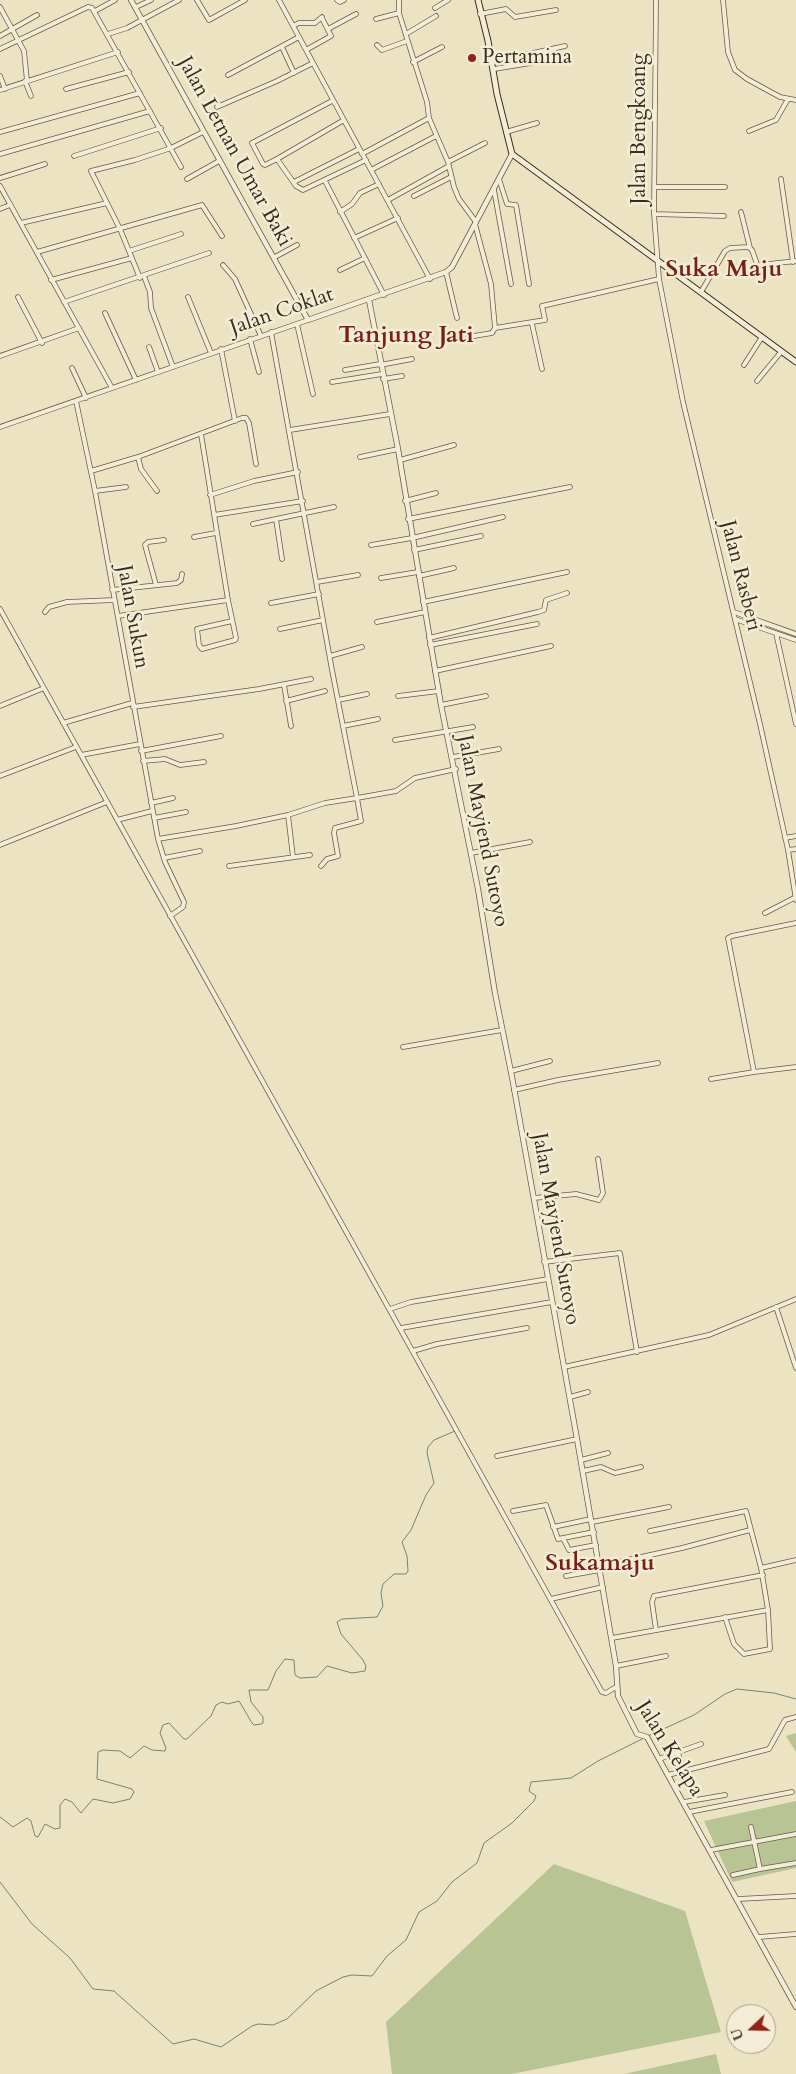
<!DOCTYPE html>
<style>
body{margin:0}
#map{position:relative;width:796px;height:2074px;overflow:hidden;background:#ece3c3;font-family:Cardo,serif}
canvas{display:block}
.north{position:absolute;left:726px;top:2004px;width:50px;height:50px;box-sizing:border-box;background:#f3edd8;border:1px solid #a9a08d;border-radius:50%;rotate:249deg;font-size:14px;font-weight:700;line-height:20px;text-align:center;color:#3b2c1c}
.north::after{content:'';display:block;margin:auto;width:18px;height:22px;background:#8f2418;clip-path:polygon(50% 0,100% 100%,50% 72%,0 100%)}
</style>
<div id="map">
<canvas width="796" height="2074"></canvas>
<div class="north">U</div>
</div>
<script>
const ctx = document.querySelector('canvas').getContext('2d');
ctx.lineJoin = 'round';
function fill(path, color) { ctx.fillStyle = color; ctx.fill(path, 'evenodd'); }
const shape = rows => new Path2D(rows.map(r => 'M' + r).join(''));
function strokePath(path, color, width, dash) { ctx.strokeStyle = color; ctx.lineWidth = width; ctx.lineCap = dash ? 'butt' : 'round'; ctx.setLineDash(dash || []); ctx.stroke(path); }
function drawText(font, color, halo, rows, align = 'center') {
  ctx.font = font + ' Cardo,serif'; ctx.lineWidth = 5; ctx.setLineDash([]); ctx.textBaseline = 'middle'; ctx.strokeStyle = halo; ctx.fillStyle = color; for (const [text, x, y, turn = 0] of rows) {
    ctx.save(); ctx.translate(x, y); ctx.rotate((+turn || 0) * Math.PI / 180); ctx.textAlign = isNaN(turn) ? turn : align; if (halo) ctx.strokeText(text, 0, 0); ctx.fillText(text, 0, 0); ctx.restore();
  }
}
const green = shape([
 [796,1733,796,1752,786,1736],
 [796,1801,796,1868,732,1882,704,1821],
 [554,1864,685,1911,721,2032,512,2074,392,2074,386,2022],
 [716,2054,721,2074,624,2074]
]);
const stream = shape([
 [648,1736,694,1715,725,1694,737,1689,774,1693,796,1699],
 [0,1817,13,1827,27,1818,31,1821,35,1836,38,1837,45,1824,55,1829,60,1828,60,1805,65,1799,72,1802,81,1813,93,1799,113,1803,130,1799,134,1792,132,1789,97,1779,98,1752,103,1750,120,1751,130,1758,144,1746,152,1750,165,1751,166,1748,160,1733,163,1725,169,1723,184,1739,187,1739,211,1716,216,1705,222,1702,228,1704,239,1701,252,1723,254,1725,261,1724,263,1723,263,1717,251,1702,249,1690,268,1690,276,1671,285,1659,294,1660,295,1675,300,1678,317,1677,327,1666,352,1673,365,1671,366,1666,363,1660,341,1634,337,1622,342,1619,377,1617,383,1606,381,1593,383,1584,394,1574,406,1574,408,1571,407,1556,402,1542,411,1530,426,1495,434,1483,427,1453,428,1447,434,1440,455,1431],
 [0,1882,32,1924,70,1958,93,1989,114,1991,173,2044,194,2039,221,2047,252,2026,258,2024,273,2025,287,2019,316,1991,343,1977,352,1975,372,1976,387,1956,406,1940,419,1912,437,1901,452,1882,477,1863,484,1843,512,1823,534,1801,536,1796,529,1791,531,1782,571,1778,598,1761,644,1738]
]);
const minor = shape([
 [197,0,209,20,245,0],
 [279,0,430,279],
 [337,0,340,2,344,0],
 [399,0,399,13,427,102,429,118,448,162,454,187,459,199,476,222],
 [656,0,654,214,659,279,683,402,760,724,788,850,796,900],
 [723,0,728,52,735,70,747,79,780,97,796,100],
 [0,7,24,51,27,81],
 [136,7,151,0],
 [435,8,448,0],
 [95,11,115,0],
 [480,14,506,9,515,17,556,10],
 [376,19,399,13],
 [293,26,299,23,315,23,322,17],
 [328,29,356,14],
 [108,34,127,28,179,0],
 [406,34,436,16],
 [0,36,37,15],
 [377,45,382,50,407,41],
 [282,47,294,73],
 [0,49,88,7,92,8,181,167],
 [306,50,331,36,322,18],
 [413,62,442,47],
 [492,62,565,46],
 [494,69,531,63],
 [228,75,299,37],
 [0,76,5,89],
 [25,81,31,96],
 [66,89,129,72],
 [0,90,118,52],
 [217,107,277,81,313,63],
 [344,120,277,159,296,186,303,190,366,160],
 [749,131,776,120,788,99],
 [0,132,140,93],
 [506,132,537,123],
 [0,154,150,111],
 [362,154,429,118],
 [74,156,161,128],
 [277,159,265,165,263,164,252,143,332,101],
 [448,162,485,143],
 [371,170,436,136],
 [0,178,45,164],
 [187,179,219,161],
 [499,179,507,204,516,205,529,284],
 [781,179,793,262],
 [325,181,384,295],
 [294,182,359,149],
 [0,186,112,388],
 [654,187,725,187],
 [494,190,511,284],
 [414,196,451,177],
 [388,200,449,166],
 [0,209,10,205],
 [340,212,352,204,360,193,379,184],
 [741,212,750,248],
 [654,214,724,216],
 [21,223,107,203],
 [354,238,398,218],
 [129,251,181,234],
 [37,252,202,205,222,236],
 [275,257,297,245],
 [223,265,235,279,261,336],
 [340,270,365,258],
 [446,272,457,318],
 [144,276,150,292,151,308,173,367],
 [140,278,120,229,91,171,135,160,171,148,203,132],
 [51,280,132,258],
 [701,292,725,251,730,248,748,247,752,250,757,264,760,265,796,261],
 [18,297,42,343],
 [188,297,211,353],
 [64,302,209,253],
 [105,313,136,380],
 [297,324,313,394],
 [532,324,542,369],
 [495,328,545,320,542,306,659,279],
 [271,332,332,670,357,798,396,791,415,778,456,769],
 [468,337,492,333,495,328,491,284,475,224],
 [250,339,259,372],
 [149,347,158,372],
 [221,349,235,421],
 [0,356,79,328],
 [380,365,412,359],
 [744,365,762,337],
 [72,368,86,398],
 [345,370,380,364],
 [383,379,402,376],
 [757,381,781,352],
 [332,382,382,374],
 [76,401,95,491,158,839,165,862,184,902,183,907,170,916],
 [0,427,308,320],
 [290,430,390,414],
 [201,434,228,600],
 [360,457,398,449],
 [400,460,454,445],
 [91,471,138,457],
 [95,491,126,487],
 [157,491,141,469,138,457,242,418,246,418,249,423,256,464],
 [210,495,254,481,298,472],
 [405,501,436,493],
 [214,515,303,501],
 [408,519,570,487],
 [253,524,276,519],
 [194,537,216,533],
 [371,545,412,538,503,517],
 [414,550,481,536],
 [282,559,276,519,334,507],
 [419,576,454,568],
 [381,578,418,572],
 [317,582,358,575],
 [156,585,145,545,148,542,164,540],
 [112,590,177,583,181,580,182,574],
 [423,602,567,572],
 [271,603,319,594],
 [0,609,602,1692,606,1693,616,1687],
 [45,612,49,607,67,602,114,600],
 [734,612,796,634],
 [118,616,228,600,236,638,235,640,202,649,199,645,197,629,232,621],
 [735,619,796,640],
 [377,622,425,612],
 [280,629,323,620],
 [776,633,796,724],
 [429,638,538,612,544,610,546,600,567,593],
 [430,645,537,624],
 [330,656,362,647],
 [435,671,551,646],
 [284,685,291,726],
 [398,696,439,691],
 [338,700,367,694],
 [286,701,325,691],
 [441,705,486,696],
 [0,706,44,688],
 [133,707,259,689,311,679],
 [63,723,132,703],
 [343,726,378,719],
 [395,740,473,727],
 [141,751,221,736],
 [81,755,140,744],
 [453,757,499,749],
 [143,761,165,759,180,765,204,762],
 [0,776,76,747],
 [151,803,173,798],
 [288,815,293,857],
 [154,818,186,812],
 [117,820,152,811],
 [785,838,796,836],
 [158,839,236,826,288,815,325,803,357,798,361,821,335,828,334,833,338,856,327,859,321,866],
 [0,845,107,802],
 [788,850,796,849],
 [471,853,530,842],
 [164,858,200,851],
 [229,866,310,855],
 [765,913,796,897],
 [796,923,732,936,728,938,754,1072,796,1067],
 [403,1047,502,1030],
 [511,1071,550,1061],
 [711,1079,754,1072],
 [514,1090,558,1080,658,1063],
 [534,1198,576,1194,599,1200,603,1193,598,1159],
 [544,1262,620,1253,637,1352],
 [776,1307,796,1368],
 [390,1309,411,1302,548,1279],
 [401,1328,552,1302],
 [413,1351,437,1344,527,1328],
 [564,1367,709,1335,796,1299],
 [570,1397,588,1392],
 [497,1456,577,1439],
 [581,1460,608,1453],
 [583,1471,601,1467,615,1473,641,1467],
 [513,1511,546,1505,558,1539,594,1532],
 [592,1522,669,1507],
 [553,1527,591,1519],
 [563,1538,569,1550,596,1545],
 [600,1566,682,1548,750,1530],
 [761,1568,796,1560],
 [566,1576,600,1570],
 [551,1599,603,1587],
 [725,1617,734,1644,744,1654,770,1649,768,1610],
 [656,1630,652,1602,654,1596,763,1575],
 [612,1638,768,1610,761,1568,746,1511,650,1531],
 [616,1666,666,1656],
 [678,1753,684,1772],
 [659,1759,701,1744],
 [668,1775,769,1749,785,1720,796,1717],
 [684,1802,725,1795],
 [689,1812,792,1792],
 [711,1850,796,1834],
 [760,1869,796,1863],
 [733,1875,760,1869,751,1827],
 [738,1899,796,1896],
 [759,1937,796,1934]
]);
const tertiary = shape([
 [131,0,308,320,446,272,452,267,512,154],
 [369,300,398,449,441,705,478,889,495,993,512,1077,577,1439,616,1666,618,1696,637,1734,647,1737,659,1759,796,2007]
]);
const secondary = shape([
 [478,0,488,41,497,94,512,154,796,362]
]);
const markers = [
 [472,58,5,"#8f2418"]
];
const poiNames = [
 ["Pertamina",482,58]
];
const streetNames = [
 ["Jalan Bengkoang",640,129,-90],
 ["Jalan Letnan Umar Baki",234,152,61],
 ["Jalan Coklat",282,312,-19],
 ["Jalan Rasberi",740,576,76],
 ["Jalan Sukun",132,617,80],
 ["Jalan Mayjend Sutoyo",482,831,79],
 ["Jalan Mayjend Sutoyo",555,1229,80],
 ["Jalan Kelapa",669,1749,58]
];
const quarterNames = [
 ["Suka Maju",724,270],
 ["Tanjung Jati",406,336],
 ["Sukamaju",600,1564]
];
fill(green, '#b8c493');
strokePath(stream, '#738476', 1);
strokePath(minor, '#675a46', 5.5);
strokePath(tertiary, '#675a46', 6);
strokePath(secondary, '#3b2c1c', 7);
strokePath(minor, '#f3edd8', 4);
strokePath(tertiary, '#f3edd8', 4.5);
strokePath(secondary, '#f3edd8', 5);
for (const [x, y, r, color] of markers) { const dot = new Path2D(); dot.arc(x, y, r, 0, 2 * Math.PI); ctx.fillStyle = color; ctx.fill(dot); strokePath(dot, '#f3edd8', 2); }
drawText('21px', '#3b2c1c', '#f3edd8', poiNames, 'left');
drawText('21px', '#3b2c1c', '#f3edd8', streetNames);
drawText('bold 24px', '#7a1f14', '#f3edd8', quarterNames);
</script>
